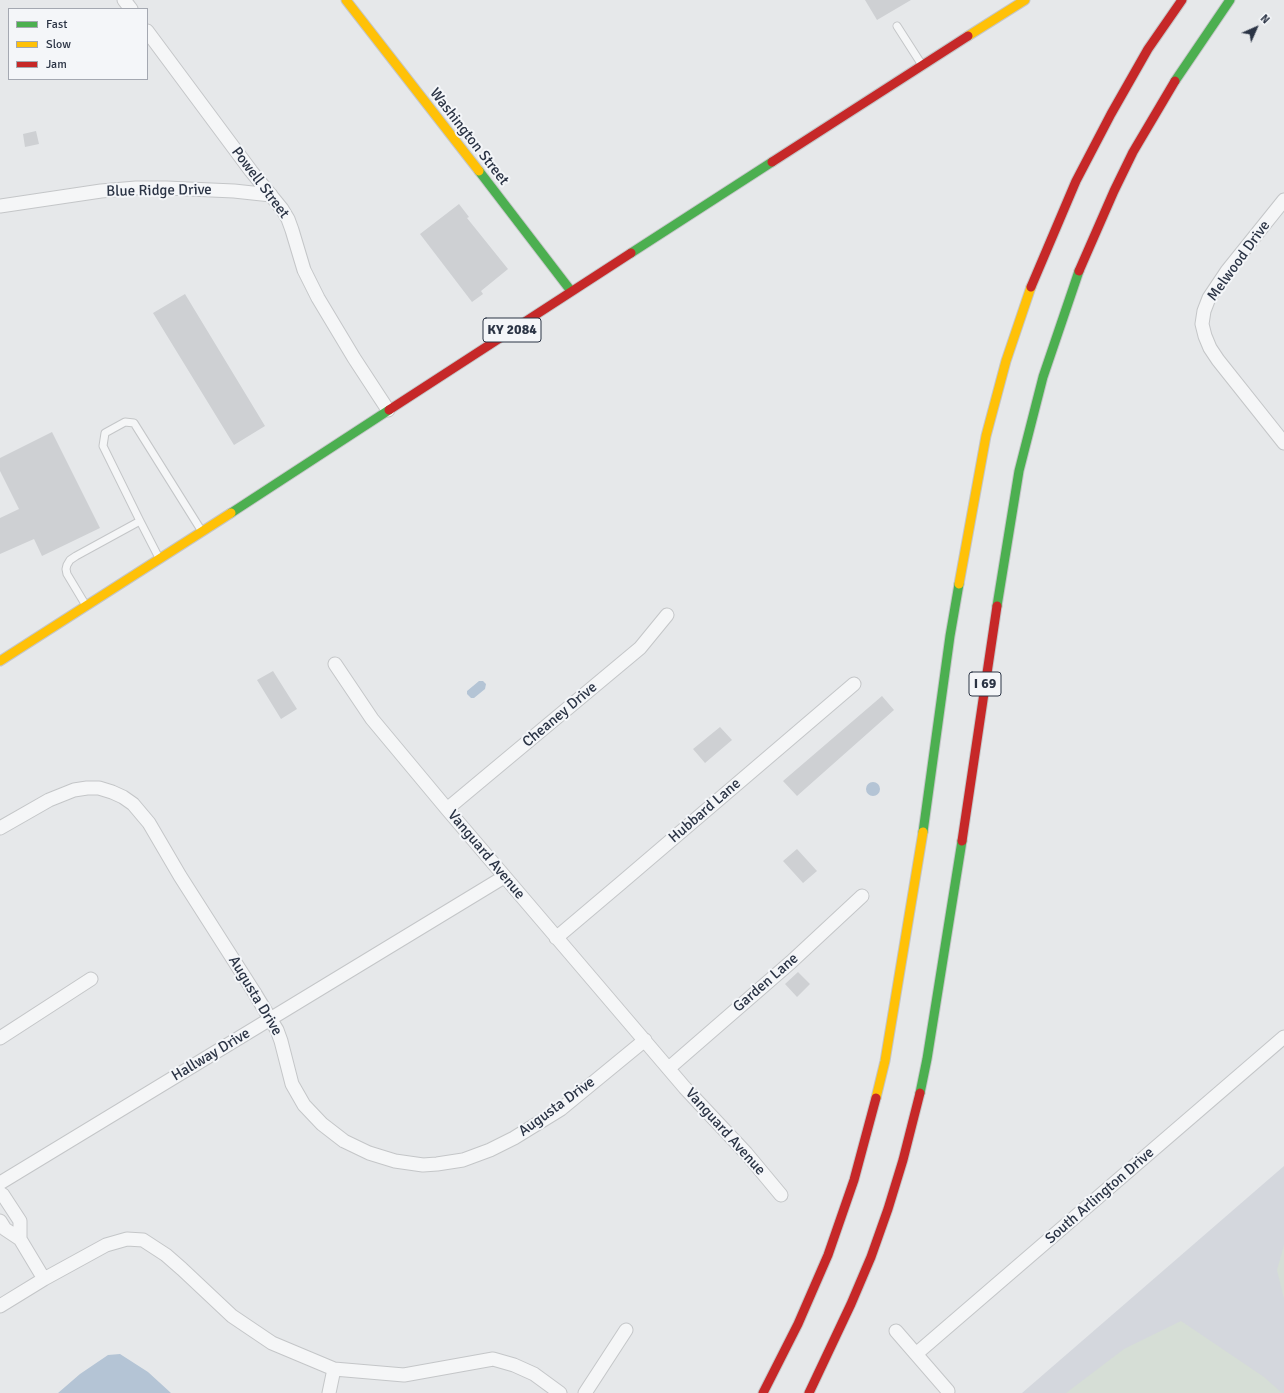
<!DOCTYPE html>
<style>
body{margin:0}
#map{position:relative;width:1284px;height:1393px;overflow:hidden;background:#e6e8ea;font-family:Signika,sans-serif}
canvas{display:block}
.legend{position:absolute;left:8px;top:8px;width:140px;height:72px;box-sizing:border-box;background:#f4f6f9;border:1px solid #a4a8b1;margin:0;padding:5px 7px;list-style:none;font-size:12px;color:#2b3445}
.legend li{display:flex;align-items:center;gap:8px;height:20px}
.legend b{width:20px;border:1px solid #a4a8b1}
.north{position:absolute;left:1236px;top:8px;width:40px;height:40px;-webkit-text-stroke:3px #f4f6f9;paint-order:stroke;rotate:45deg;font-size:11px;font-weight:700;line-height:16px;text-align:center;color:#2b3445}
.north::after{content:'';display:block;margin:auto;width:14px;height:18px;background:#2b3445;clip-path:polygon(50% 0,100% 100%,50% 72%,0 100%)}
</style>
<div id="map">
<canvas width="1284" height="1393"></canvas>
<ul class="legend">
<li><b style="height:5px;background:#4caf50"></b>Fast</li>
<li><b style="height:5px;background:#ffc107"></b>Slow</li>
<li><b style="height:5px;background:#c62828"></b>Jam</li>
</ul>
<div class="north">N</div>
</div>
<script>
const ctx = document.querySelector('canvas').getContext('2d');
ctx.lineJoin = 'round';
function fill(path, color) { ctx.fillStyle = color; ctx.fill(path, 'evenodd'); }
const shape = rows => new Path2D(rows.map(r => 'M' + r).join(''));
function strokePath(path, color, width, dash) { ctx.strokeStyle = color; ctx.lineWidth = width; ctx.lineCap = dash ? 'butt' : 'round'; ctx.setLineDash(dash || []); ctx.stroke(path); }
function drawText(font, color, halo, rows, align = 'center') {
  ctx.font = font + ' Signika,sans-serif'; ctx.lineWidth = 4; ctx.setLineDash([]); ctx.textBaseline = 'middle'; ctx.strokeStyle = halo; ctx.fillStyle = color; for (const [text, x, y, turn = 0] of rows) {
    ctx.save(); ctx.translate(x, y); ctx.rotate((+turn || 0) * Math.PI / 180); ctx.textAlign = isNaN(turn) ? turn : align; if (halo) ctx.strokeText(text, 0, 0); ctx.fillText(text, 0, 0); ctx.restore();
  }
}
const built = shape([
 [1284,1166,1284,1393,1022,1393]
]);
const green = shape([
 [1284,1245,1284,1299,1277,1270],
 [1181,1321,1264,1377,1282,1393,1066,1393,1124,1349]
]);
const water = shape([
 [479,681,483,681,486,684,485,689,474,698,471,698,467,694,467,691],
 '866 789a7 7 0 1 1 14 0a7 7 0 1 1-14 0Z',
 [120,1354,148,1372,171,1393,58,1393,80,1374,108,1355]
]);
const building = shape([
 [865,0,911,0,877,20],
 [36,131,39,144,25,147,23,134],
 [459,204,469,217,467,218,508,269,481,291,483,294,472,302,420,234],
 [185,294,265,426,234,445,153,313],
 [52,432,100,528,42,556,34,539,0,554,0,518,19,509,0,471,0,458],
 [273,671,297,709,281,719,257,680],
 [882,696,894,710,797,796,783,781],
 [720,727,732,740,705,763,693,749],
 [797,849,817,871,803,883,783,861],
 [798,972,810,984,797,997,785,984]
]);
const lane = shape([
 [897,26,922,65],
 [158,556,140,521,103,446,105,433,125,422,134,423,201,530],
 [85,604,67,574,66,569,67,565,70,560,76,556,140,521]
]);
const street = shape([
 [124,0,131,9],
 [147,31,251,171,282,209,288,219,292,230,304,270,318,298,354,358,388,410],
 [1284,200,1227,271,1209,298,1204,311,1202,324,1205,336,1210,348,1218,360,1284,443],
 [0,206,101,191,136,188,166,188,234,191,271,195],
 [335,664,372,719,447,809,685,1088,746,1153,781,1195],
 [447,809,640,648,667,615],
 [0,828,49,800,74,790,87,788,99,788,112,792,123,797,133,804,149,823,180,876,254,992,277,1030,281,1041,292,1084,304,1105,322,1124,344,1141,369,1153,395,1161,423,1165,437,1164,463,1160,490,1150,514,1138,561,1109,645,1040],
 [556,938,621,883,854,684],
 [0,1038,91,979],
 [669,1068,791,962,862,896],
 [0,1183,504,877],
 [0,1193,3,1195,20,1221,20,1239],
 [0,1221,5,1229,20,1239,44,1279],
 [0,1306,44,1279,106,1245,127,1239,143,1240,166,1255,182,1269,232,1316,272,1343,334,1369,404,1375,493,1359,514,1365,534,1374,560,1393],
 [896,1331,948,1391],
 [916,1354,1284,1037],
 [329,1393,334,1369],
 [585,1393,626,1330]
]);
const fast = shape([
 [1175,81,1230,0],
 [479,171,571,291],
 [631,253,772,162],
 [231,513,389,410],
 [997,606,1019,471,1043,377,1079,271],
 [923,832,950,636,959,584],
 [920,1093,927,1059,962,841]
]);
const slow = shape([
 [346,0,479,171],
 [968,36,1025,0],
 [959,584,986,436,1006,361,1031,287],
 [0,661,231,513],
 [876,1098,885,1061,923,832]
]);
const jam = shape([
 [772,162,968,36],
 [1079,271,1114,191,1133,152,1175,81],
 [1031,287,1076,181,1111,114,1148,49,1182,0],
 [389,410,631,253],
 [962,841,997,606],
 [763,1393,798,1324,828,1255,854,1180,876,1098],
 [809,1393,851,1304,871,1257,888,1209,903,1160,920,1093]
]);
const shields = [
 [512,330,58],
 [985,684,32]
];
const shieldNames = [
 ["KY 2084",512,330],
 ["I 69",985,684]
];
const streetNames = [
 ["Washington Street",469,137,52],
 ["Powell Street",260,183,53],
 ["Blue Ridge Drive",159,191,-1],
 ["Melwood Drive",1239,261,-54],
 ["Cheaney Drive",560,715,-40],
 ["Hubbard Lane",705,811,-41],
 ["Vanguard Avenue",486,855,50],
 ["Garden Lane",766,983,-41],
 ["Augusta Drive",255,996,59],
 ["Hallway Drive",211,1055,-31],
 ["Augusta Drive",557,1107,-36],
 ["Vanguard Avenue",725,1132,48],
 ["South Arlington Drive",1100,1196,-41]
];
fill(built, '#d4d7dd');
fill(green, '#d6ded6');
fill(water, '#b4c4d5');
fill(building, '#ced0d3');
strokePath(lane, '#c4c6c8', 9);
strokePath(street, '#c4c6c8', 15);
strokePath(fast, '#c4c6c8', 11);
strokePath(slow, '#c4c6c8', 11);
strokePath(jam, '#c4c6c8', 11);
strokePath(lane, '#f5f6f7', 7);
strokePath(street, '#f5f6f7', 13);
strokePath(fast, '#4caf50', 9);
strokePath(slow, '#ffc107', 9);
strokePath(jam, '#c62828', 9);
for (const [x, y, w] of shields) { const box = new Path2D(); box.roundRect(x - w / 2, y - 12, w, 24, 3); ctx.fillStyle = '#f4f6f9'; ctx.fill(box); strokePath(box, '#2b3445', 1); }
drawText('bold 14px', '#2b3445', null, shieldNames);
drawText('15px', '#2b3445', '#f4f6f9', streetNames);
</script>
